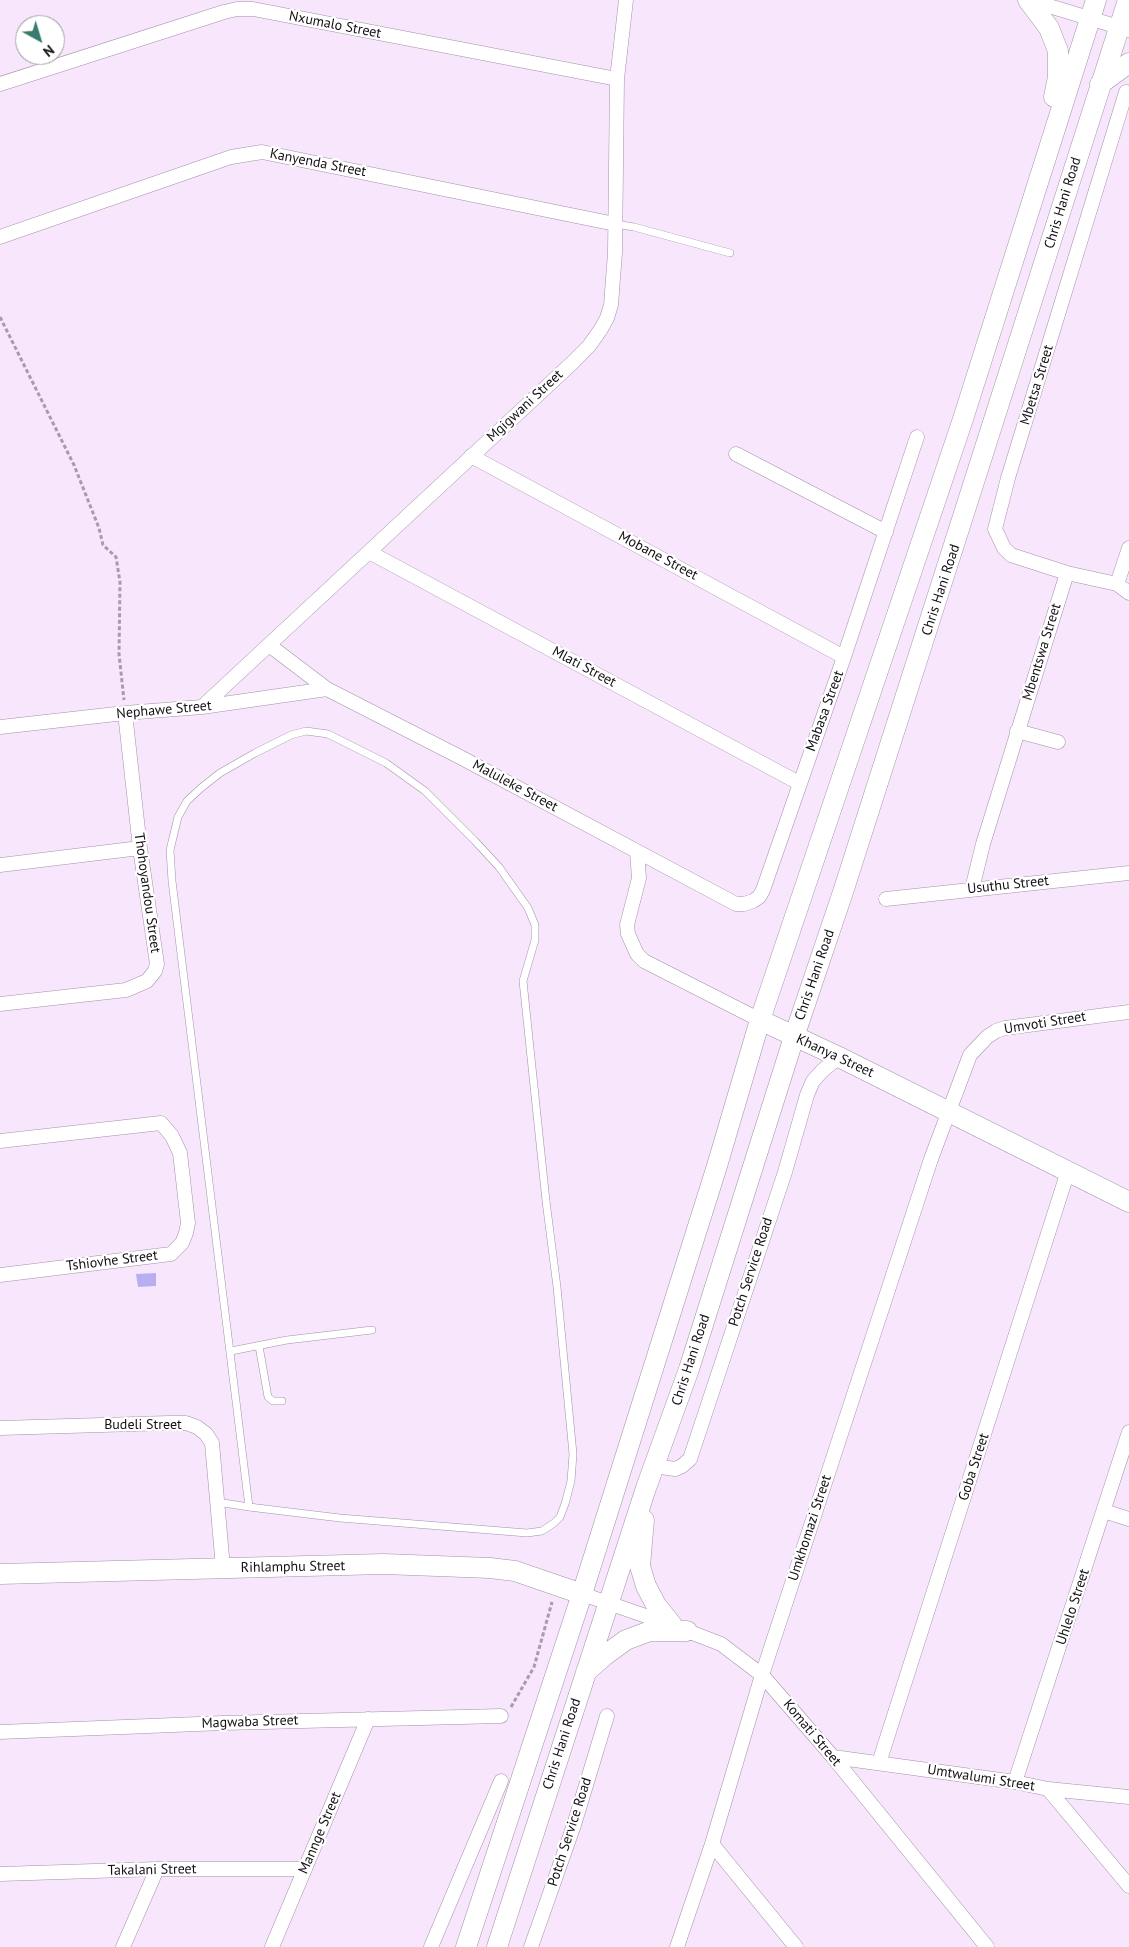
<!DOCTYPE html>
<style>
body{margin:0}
#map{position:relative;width:1129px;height:1947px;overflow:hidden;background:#f7e6fc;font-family:"PT Sans",sans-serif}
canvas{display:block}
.north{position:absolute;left:15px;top:15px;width:50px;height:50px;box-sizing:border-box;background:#fff;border:1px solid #a19fa1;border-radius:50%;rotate:141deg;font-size:14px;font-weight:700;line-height:20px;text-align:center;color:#130e15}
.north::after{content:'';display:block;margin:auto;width:18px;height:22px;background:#397c6e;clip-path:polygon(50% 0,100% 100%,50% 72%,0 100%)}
</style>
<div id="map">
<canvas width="1129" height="1947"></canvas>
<div class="north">N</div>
</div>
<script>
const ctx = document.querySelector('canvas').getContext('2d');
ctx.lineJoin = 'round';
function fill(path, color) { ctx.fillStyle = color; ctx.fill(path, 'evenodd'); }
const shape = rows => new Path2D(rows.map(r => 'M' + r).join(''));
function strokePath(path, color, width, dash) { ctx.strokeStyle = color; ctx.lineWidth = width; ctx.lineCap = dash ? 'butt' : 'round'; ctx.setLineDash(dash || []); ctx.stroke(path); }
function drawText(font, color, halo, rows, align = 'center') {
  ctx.font = font + ' "PT Sans",sans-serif'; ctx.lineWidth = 4.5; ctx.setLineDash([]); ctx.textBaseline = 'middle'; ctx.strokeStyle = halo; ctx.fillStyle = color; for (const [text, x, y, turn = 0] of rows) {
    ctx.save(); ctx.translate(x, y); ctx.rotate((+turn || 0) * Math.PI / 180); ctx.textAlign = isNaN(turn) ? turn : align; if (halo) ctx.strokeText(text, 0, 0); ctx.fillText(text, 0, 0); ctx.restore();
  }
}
const building = shape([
 [156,1273,156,1286,138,1287,136,1274]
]);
const path = shape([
 [0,317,74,465,99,528,103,545,116,557,120,582,119,654,124,700],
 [511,1707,534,1667,552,1602]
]);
const lane = shape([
 [615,224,634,227,730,253],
 [259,1346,268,1397,273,1401,282,1401],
 [231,1351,287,1340,372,1330],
 [217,1502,249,1507,340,1518,527,1533,542,1531,554,1523,560,1517,565,1504,571,1481,573,1454,557,1287,546,1201,523,981,535,940,535,925,528,908,499,867,475,841,425,791,386,763,328,734,306,731,291,735,255,753,220,773,201,788,187,801,178,817,170,850,172,881,249,1507]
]);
const street = shape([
 [1029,0,1129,30],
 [0,84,224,12,237,9,253,9,617,79],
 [1126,92,1008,478,995,529,1004,548,1011,555,1067,573,1117,584,1129,593],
 [0,237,231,157,262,152,615,224],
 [736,454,886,532],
 [471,456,844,657],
 [369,552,799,783],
 [1117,584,1129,548],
 [269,645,327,689,460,757,736,904,744,904,753,901,759,897,763,890,844,657,917,437],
 [202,707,571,364,589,346,601,329,607,318,611,305,615,253,617,79,626,0],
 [0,727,125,713,202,707,327,689],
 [1017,731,1058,742],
 [637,852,639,878,627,925,628,934,637,954,644,961,760,1020],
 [0,865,140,848],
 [972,889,983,844,1067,573],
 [886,899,1129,873],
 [0,1004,126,990,147,981,155,971,157,964,140,848,125,713],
 [0,1141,161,1123,172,1136,180,1153,188,1223,186,1233,182,1243,171,1254,0,1275],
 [0,1428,169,1423,186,1423,197,1427,206,1434,212,1443,223,1568],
 [654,1466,675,1469,682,1466,690,1459,785,1172,807,1095,813,1081,822,1071,839,1057],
 [1104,1511,1129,1519],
 [582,1594,672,1625,721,1644,762,1675,833,1757,987,1947],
 [0,1732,223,1723,501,1716],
 [833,1757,1015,1782,1048,1789,1129,1797],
 [879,1763,1068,1171],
 [1015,1782,1129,1432],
 [1048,1789,1129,1886],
 [712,1844,796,1947],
 [0,1874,157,1869,305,1869],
 [123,1947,157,1869],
 [272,1947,368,1719],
 [431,1947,501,1781],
 [531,1947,574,1825,607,1716],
 [677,1947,712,1844,762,1675,836,1449,931,1159,970,1055,987,1037,996,1031,1005,1028,1129,1012]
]);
const secondary = shape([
 [1028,0,1049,28,1058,51,1058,77,1054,97],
 [1100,84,1129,63],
 [760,1020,839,1057,1129,1202],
 [644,1520,640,1566,646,1586,656,1605,672,1625],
 [0,1574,384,1564,490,1568,515,1571,582,1594],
 [586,1672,604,1656,626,1640,650,1631,687,1631],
 [466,1947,582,1594,717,1166,760,1020,963,419,1096,0],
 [497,1947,646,1488,689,1369,794,1037,843,892,1128,0]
]);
const streetNames = [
 ["Nxumalo Street",335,25,11],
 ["Kanyenda Street",318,163,11],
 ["Chris Hani Road",1063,203,-73],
 ["Mbetsa Street",1037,385,-73],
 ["Mgigwani Street",525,406,-43],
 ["Mobane Street",658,556,28],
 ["Chris Hani Road",941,590,-72],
 ["Mbentswa Street",1042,652,-73],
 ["Mlati Street",584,667,28],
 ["Nephawe Street",164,710,-5],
 ["Mabasa Street",825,711,-70],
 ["Maluleke Street",515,786,28],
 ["Usuthu Street",1008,885,-6],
 ["Thohoyandou Street",147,893,82],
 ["Chris Hani Road",815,975,-71],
 ["Umvoti Street",1045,1023,-9],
 ["Khanya Street",835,1056,25],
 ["Tshiovhe Street",112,1261,-7],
 ["Potch Service Road",751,1272,-72],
 ["Chris Hani Road",691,1360,-72],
 ["Budeli Street",143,1425],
 ["Goba Street",974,1467,-72],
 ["Umkhomazi Street",810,1528,-72],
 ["Rihlamphu Street",293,1567,-1],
 ["Uhlelo Street",1073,1607,-72],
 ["Magwaba Street",250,1722,-2],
 ["Komati Street",812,1733,50],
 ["Chris Hani Road",562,1744,-72],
 ["Umtwalumi Street",981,1778,9],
 ["Potch Service Road",570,1832,-72],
 ["Mannge Street",320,1833,-67],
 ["Takalani Street",152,1870,-1]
];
fill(building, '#b8aff2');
strokePath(lane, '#a192a6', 8);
strokePath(street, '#a192a6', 15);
strokePath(secondary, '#a192a6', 21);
strokePath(path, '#a89bac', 3, [4, 2.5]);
strokePath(lane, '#fff', 7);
strokePath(street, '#fff', 14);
strokePath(secondary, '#fff', 20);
drawText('14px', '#130e15', '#fff', streetNames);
</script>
